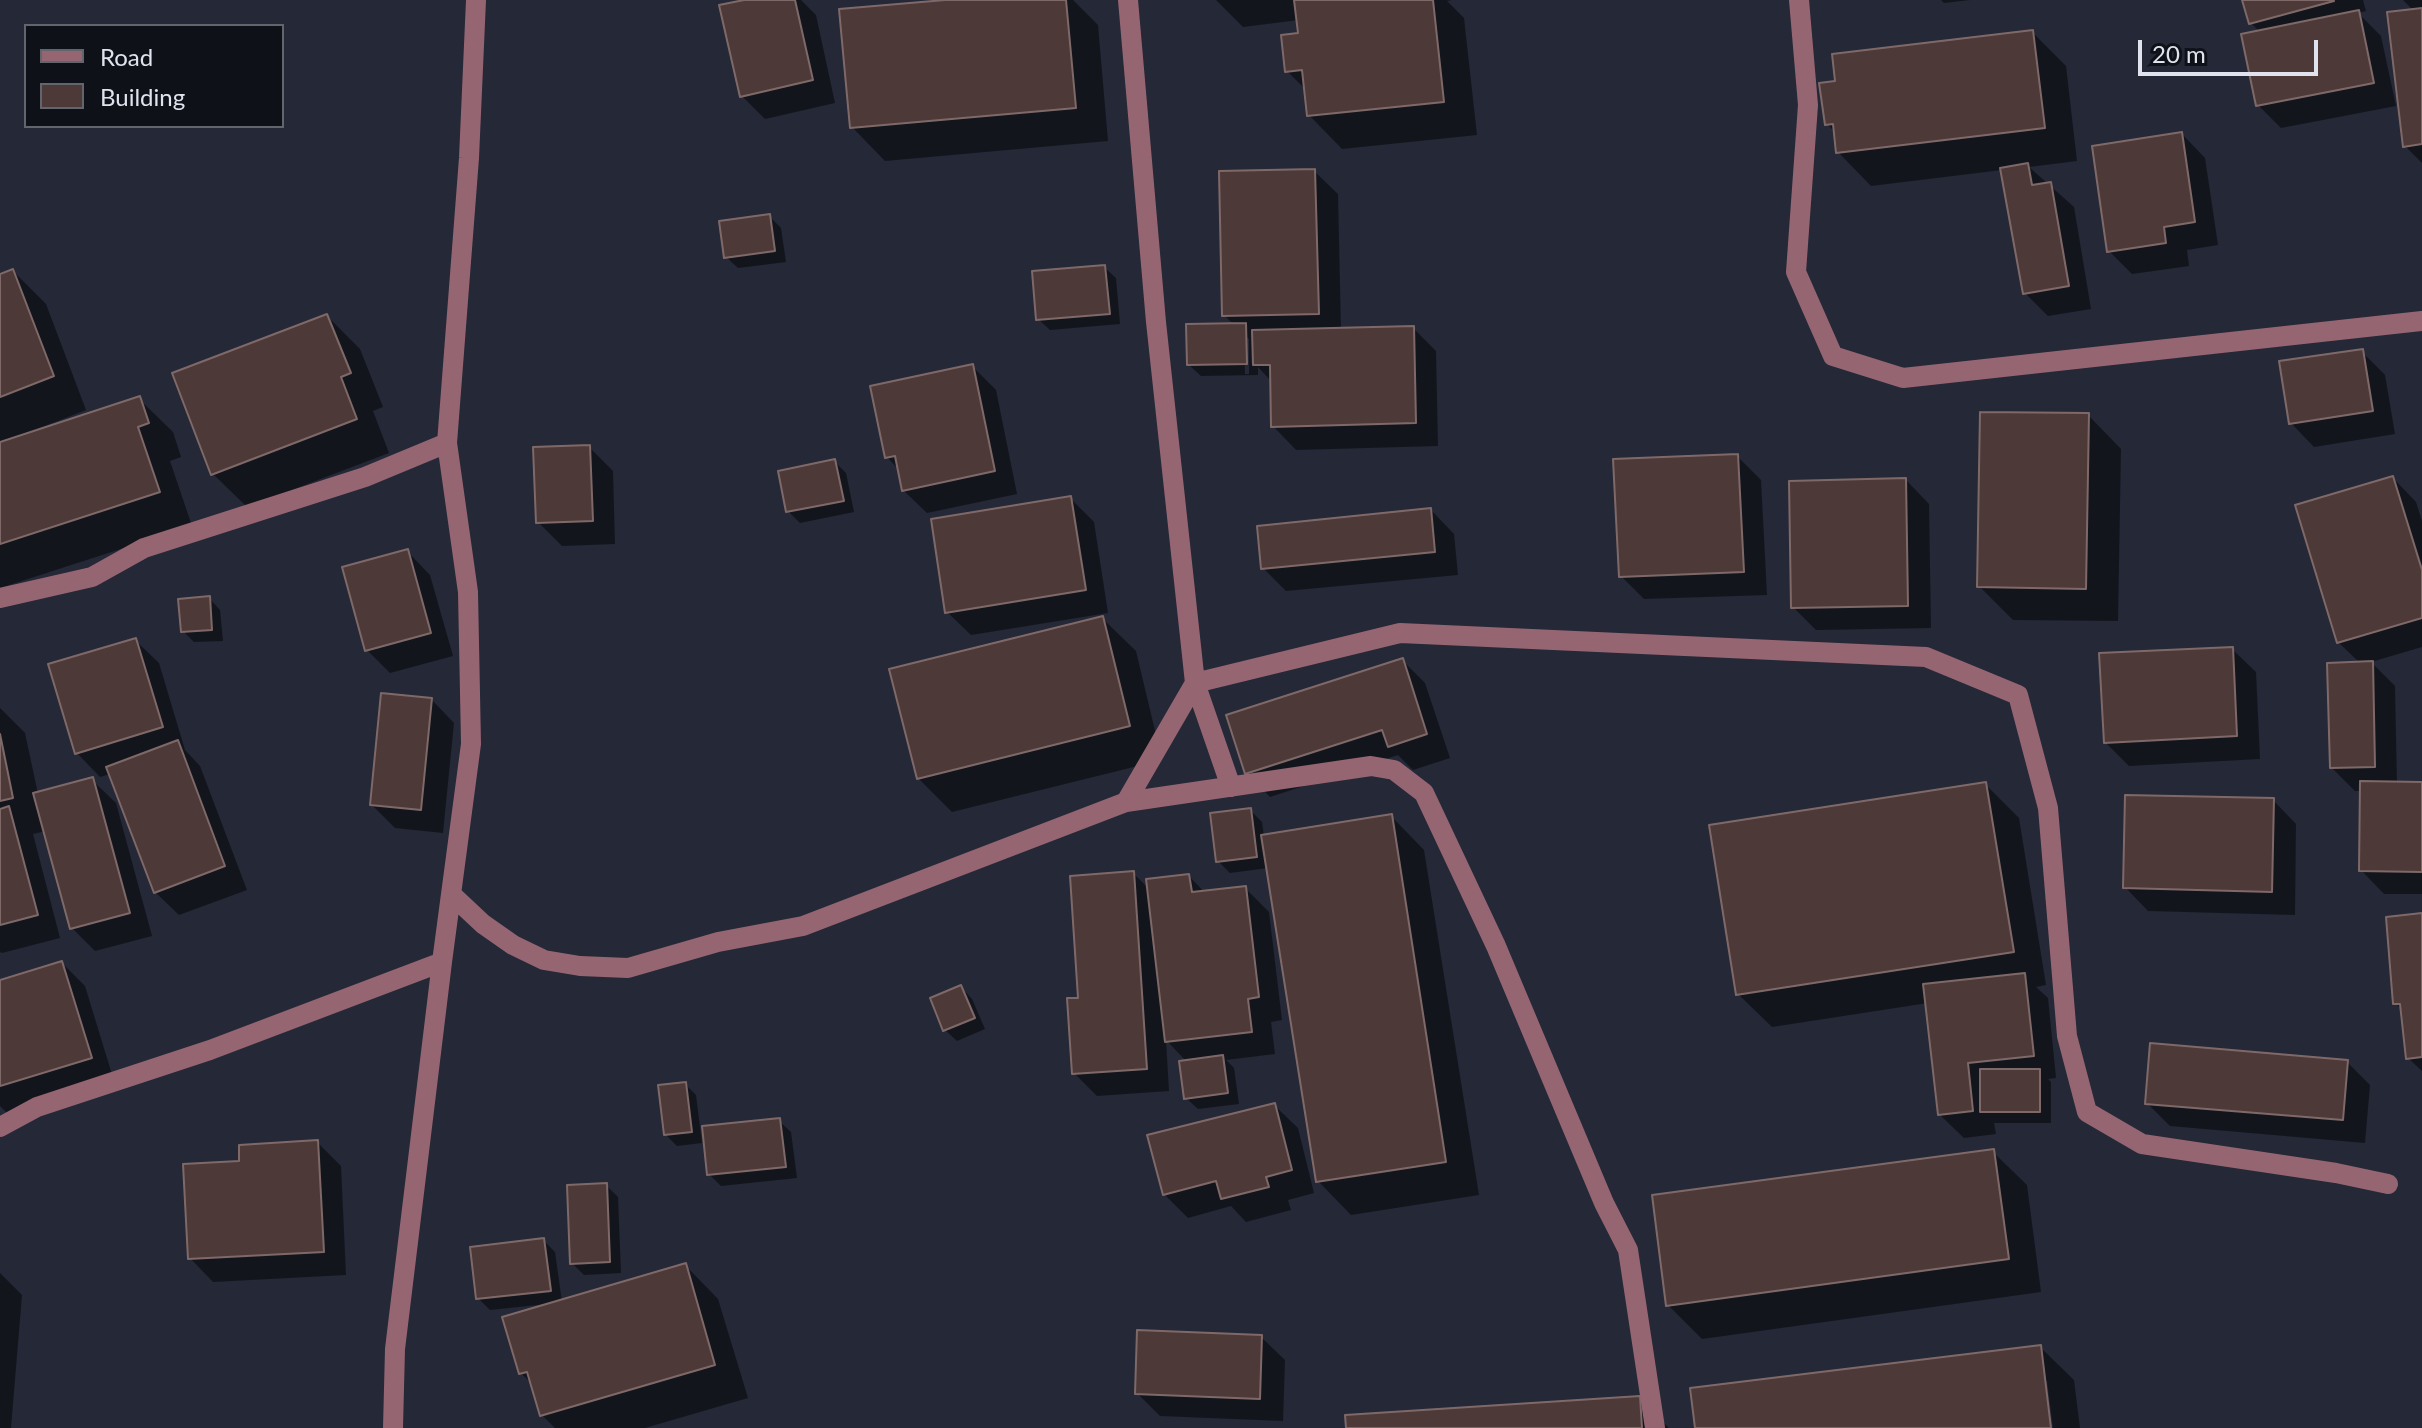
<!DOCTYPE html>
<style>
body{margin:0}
#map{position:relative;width:2422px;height:1428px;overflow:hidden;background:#242837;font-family:Lato,sans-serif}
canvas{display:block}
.legend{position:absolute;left:24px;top:24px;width:260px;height:104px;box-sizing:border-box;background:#0f1118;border:2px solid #63656d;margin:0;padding:10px 14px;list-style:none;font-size:24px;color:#e0e3ed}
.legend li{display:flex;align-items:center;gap:16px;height:40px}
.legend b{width:40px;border:2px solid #63656d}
.scale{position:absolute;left:2138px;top:40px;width:180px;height:36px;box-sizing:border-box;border:4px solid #e0e3ed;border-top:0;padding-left:10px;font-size:24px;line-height:28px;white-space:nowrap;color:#e0e3ed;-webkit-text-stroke:6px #0f1118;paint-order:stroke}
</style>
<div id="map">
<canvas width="2422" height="1428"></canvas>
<ul class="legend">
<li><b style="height:10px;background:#966572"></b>Road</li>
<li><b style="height:22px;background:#4d3938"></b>Building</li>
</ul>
<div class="scale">20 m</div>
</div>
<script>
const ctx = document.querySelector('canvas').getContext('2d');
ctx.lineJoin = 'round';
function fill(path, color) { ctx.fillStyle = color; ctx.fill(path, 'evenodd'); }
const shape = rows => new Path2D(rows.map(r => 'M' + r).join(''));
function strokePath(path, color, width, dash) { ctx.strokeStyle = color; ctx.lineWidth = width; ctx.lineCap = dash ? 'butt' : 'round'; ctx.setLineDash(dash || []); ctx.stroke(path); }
const shadow = shape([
 [754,0,801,0,816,15,835,103,765,119,742,96],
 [967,0,1073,0,1098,25,1108,141,885,161,852,127],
 [1216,0,1452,0,1447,1,1464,18,1477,135,1342,149,1309,115,1306,90,1287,71,1300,35,1299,20,1243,27],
 [1941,0,1970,0,1944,3],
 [2244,0,2363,0,2366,11,2358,13,2381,36,2396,106,2281,128,2258,105,2260,32,2251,23],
 [2403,0,2422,0,2422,163,2405,146,2414,11],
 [2032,32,2066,66,2077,161,2029,167,2074,207,2091,309,2048,316,2025,293,2002,170,1871,186,1838,152,1836,133,1827,124,1837,83],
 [2182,134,2205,158,2218,245,2187,250,2189,266,2132,274,2109,251],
 [1314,171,1338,194,1341,329,1413,328,1436,351,1438,446,1296,450,1273,426,1272,382,1258,367,1258,375,1201,376,1189,365,1234,325,1224,315],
 [1244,335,1249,339,1249,374,1245,374],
 [769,216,781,228,786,262,738,268,726,257],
 [1104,267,1116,278,1120,324,1050,330,1038,319],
 [13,271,46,304,86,410,37,429,38,432,139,399,173,432,181,457,170,461,192,526,0,588,0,276],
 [327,316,360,349,383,407,373,411,389,453,247,507,213,474],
 [2362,352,2385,375,2395,434,2314,447,2291,423],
 [973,367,996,390,1017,494,927,513,903,490,899,470,887,457],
 [2088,415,2121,449,2118,621,2013,620,1979,586],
 [589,447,613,471,615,544,562,546,538,522],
 [1737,456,1761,480,1767,595,1644,599,1621,576],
 [834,461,846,473,854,512,800,523,788,511],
 [2393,478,2416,502,2422,521,2422,647,2371,662,2395,686,2397,784,2422,784,2422,894,2384,894,2361,870,2362,791,2355,791,2332,768,2360,663,2338,642],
 [1906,480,1929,504,1931,628,1816,630,1793,607],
 [1070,498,1094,522,1108,613,971,635,947,612],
 [1431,510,1454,534,1458,575,1286,591,1263,568],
 [407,551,430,575,453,656,390,673,367,650],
 [209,598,220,610,223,641,194,642,183,631],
 [1102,618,1136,651,1162,760,952,812,918,778],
 [135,640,159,663,185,750,200,766,247,890,179,915,155,892,110,774,100,777,77,753],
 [2232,649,2256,672,2260,759,2129,766,2106,743],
 [1402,660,1425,683,1450,758,1413,770,1398,755,1270,797,1247,773],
 [431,699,454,723,443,833,395,828,372,805],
 [0,708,25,733,38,794,92,780,116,803,152,936,95,951,72,928,46,831,33,834,60,938,2,953,0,952],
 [1985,784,2019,818,2046,985,2036,987,2048,998,2056,1078,2048,1079,2051,1082,2051,1123,1994,1123,1996,1134,1964,1138,1940,1115,1928,1003,1772,1027,1738,994],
 [2273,800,2296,824,2295,915,2148,911,2125,887],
 [1250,810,1262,822,1264,837,1391,816,1424,850,1479,1195,1351,1215,1318,1181,1268,868,1230,873,1218,861],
 [1133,873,1149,889,1189,876,1205,893,1245,888,1269,912,1282,1020,1271,1022,1275,1054,1226,1060,1234,1068,1239,1104,1198,1109,1186,1098,1187,1062,1166,1040,1169,1091,1097,1096,1074,1073,1080,1000],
 [2422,915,2422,1071,2408,1058,2403,1011,2395,1003],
 [62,963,85,986,114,1081,8,1114,0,1106,0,982],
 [961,987,972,999,985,1029,957,1041,945,1030],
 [2347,1062,2370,1085,2365,1143,2170,1126,2147,1103],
 [685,1084,696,1095,702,1143,677,1146,666,1135],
 [1274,1105,1298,1128,1314,1193,1288,1200,1291,1210,1246,1222,1231,1206,1188,1218,1164,1194],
 [779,1121,791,1132,797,1178,721,1186,709,1174],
 [317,1142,341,1166,346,1275,213,1282,190,1258,241,1163],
 [1993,1152,2027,1185,2041,1292,1702,1339,1668,1305],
 [606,1185,618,1197,621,1273,584,1275,572,1263],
 [543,1240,555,1252,562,1302,685,1265,718,1299,748,1398,645,1428,555,1428,542,1415,533,1385,521,1373,547,1304,490,1310,478,1298],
 [0,1273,22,1295,11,1428,0,1428],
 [1261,1337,1285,1360,1283,1421,1160,1416,1137,1393],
 [2040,1347,2074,1380,2080,1428,2053,1428,2047,1381,2043,1381,2049,1428,1697,1428],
 [1639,1398,1669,1428,1348,1428]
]);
const building = shape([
 [744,0,795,0,813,80,740,97,719,5,744,0],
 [945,0,1066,0,1076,108,850,128,839,9,945,0],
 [1294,0,1433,0,1444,102,1307,116,1302,70,1285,72,1281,35,1298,33,1294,0],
 [2242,0,2333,0,2334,1,2249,24,2242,0],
 [2422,8,2422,144,2403,147,2387,12,2422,8],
 [2359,10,2374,83,2256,106,2241,34,2359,10],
 [2033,30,2045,128,1836,153,1833,124,1825,125,1819,83,1835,81,1832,54,2033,30],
 [2182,132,2195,222,2164,227,2166,243,2107,252,2092,146,2182,132],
 [2028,163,2032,185,2051,182,2069,286,2023,294,2000,168,2028,163],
 [1315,169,1319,314,1222,316,1219,171,1315,169],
 [770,214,775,251,724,258,719,221,770,214],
 [1105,265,1110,314,1036,320,1032,271,1105,265],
 [13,269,54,376,0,397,0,274,13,269],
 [327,314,351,373,341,377,357,419,211,475,172,373,327,314],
 [1246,323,1247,364,1187,365,1186,324,1246,323],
 [1414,326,1416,423,1271,427,1270,365,1253,365,1252,330,1414,326],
 [2363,349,2373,411,2289,424,2279,361,2363,349],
 [973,364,995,471,902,491,895,456,885,458,870,386,973,364],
 [140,396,149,423,138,427,160,492,0,544,0,442,140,396],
 [1980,412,2089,413,2086,589,1977,587,1980,412],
 [590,445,593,521,536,523,533,447,590,445],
 [1738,454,1744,572,1619,577,1613,459,1738,454],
 [835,459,844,501,786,512,778,471,835,459],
 [2393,476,2422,570,2422,618,2337,643,2295,505,2393,476],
 [1906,478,1908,606,1791,608,1789,481,1906,478],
 [1071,496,1086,590,945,613,931,519,1071,496],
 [1431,508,1435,552,1261,569,1257,526,1431,508],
 [408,549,431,633,365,651,342,567,408,549],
 [210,596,212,630,181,632,178,599,210,596],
 [1103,616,1130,726,917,779,889,669,1103,616],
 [136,638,163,727,75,754,48,664,136,638],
 [2233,647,2237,736,2104,743,2099,653,2233,647],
 [1403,658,1427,734,1388,747,1382,730,1245,774,1226,715,1403,658],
 [2373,661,2375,767,2330,768,2327,663,2373,661],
 [381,693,432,698,421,810,370,805,381,693],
 [0,734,13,798,0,801,0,734],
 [178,740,225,866,154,893,106,767,178,740],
 [93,777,130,913,70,929,33,793,93,777],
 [2360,781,2422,782,2422,872,2359,871,2360,781],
 [1986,782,2014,952,1736,995,1709,825,1986,782],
 [2125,795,2274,798,2272,892,2123,888,2125,795],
 [9,806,38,915,0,925,0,809,9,806],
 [1251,808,1257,857,1216,862,1210,813,1251,808],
 [1392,814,1446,1162,1316,1182,1261,835,1392,814],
 [1134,871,1147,1069,1072,1074,1067,998,1078,998,1070,876,1134,871],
 [1189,874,1192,892,1246,886,1259,997,1248,999,1252,1032,1165,1042,1146,879,1189,874],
 [2422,913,2422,1057,2406,1059,2400,1004,2393,1004,2386,917,2422,913],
 [62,961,92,1058,0,1086,0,980,62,961],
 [2025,973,2034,1056,1968,1063,1973,1111,1938,1115,1923,984,2025,973],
 [961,985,975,1018,943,1031,930,998,961,985],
 [2150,1043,2348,1060,2343,1120,2145,1104,2150,1043],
 [1223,1055,1228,1093,1184,1099,1179,1061,1223,1055],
 [1980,1069,2040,1069,2040,1112,1980,1112,1980,1069],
 [686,1082,692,1132,664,1135,658,1085,686,1082],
 [1275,1103,1292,1170,1266,1177,1269,1187,1221,1199,1216,1181,1163,1195,1147,1135,1275,1103],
 [780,1118,786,1167,707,1175,702,1126,780,1118],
 [318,1140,324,1252,188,1259,183,1164,239,1161,239,1145,318,1140],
 [1994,1149,2009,1259,1666,1306,1652,1195,1994,1149],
 [607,1183,610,1262,570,1264,567,1185,607,1183],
 [544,1238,551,1291,476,1299,470,1247,544,1238],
 [686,1263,715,1365,540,1416,527,1372,519,1374,502,1317,686,1263],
 [1137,1330,1262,1335,1260,1399,1135,1394,1137,1330],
 [2041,1345,2051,1428,1695,1428,1690,1388,2041,1345],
 [1640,1396,1642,1428,1346,1428,1345,1415,1640,1396]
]);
const minor = shape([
 [1128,0,1156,322,1195,683,1231,787],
 [1799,0,1808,105,1796,272,1833,356,1903,378,2422,321],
 [0,598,92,577,144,548,365,477,447,443],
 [1126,802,1195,683,1400,633,1926,657,2018,695,2048,808,2067,1036,2087,1112,2142,1144,2336,1173,2388,1184],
 [451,894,483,924,513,945,544,960,580,966,628,968,718,942,803,926,1126,802,1371,766,1394,770,1424,793,1496,946,1604,1203,1628,1250,1655,1428],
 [0,1127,37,1107,210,1050,442,962],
 [393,1428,395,1349,442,962,471,744,468,592,447,443,469,158,476,0]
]);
fill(shadow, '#0007');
fill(building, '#4d3938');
strokePath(building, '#7f6968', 2);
strokePath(minor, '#966572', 20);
</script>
